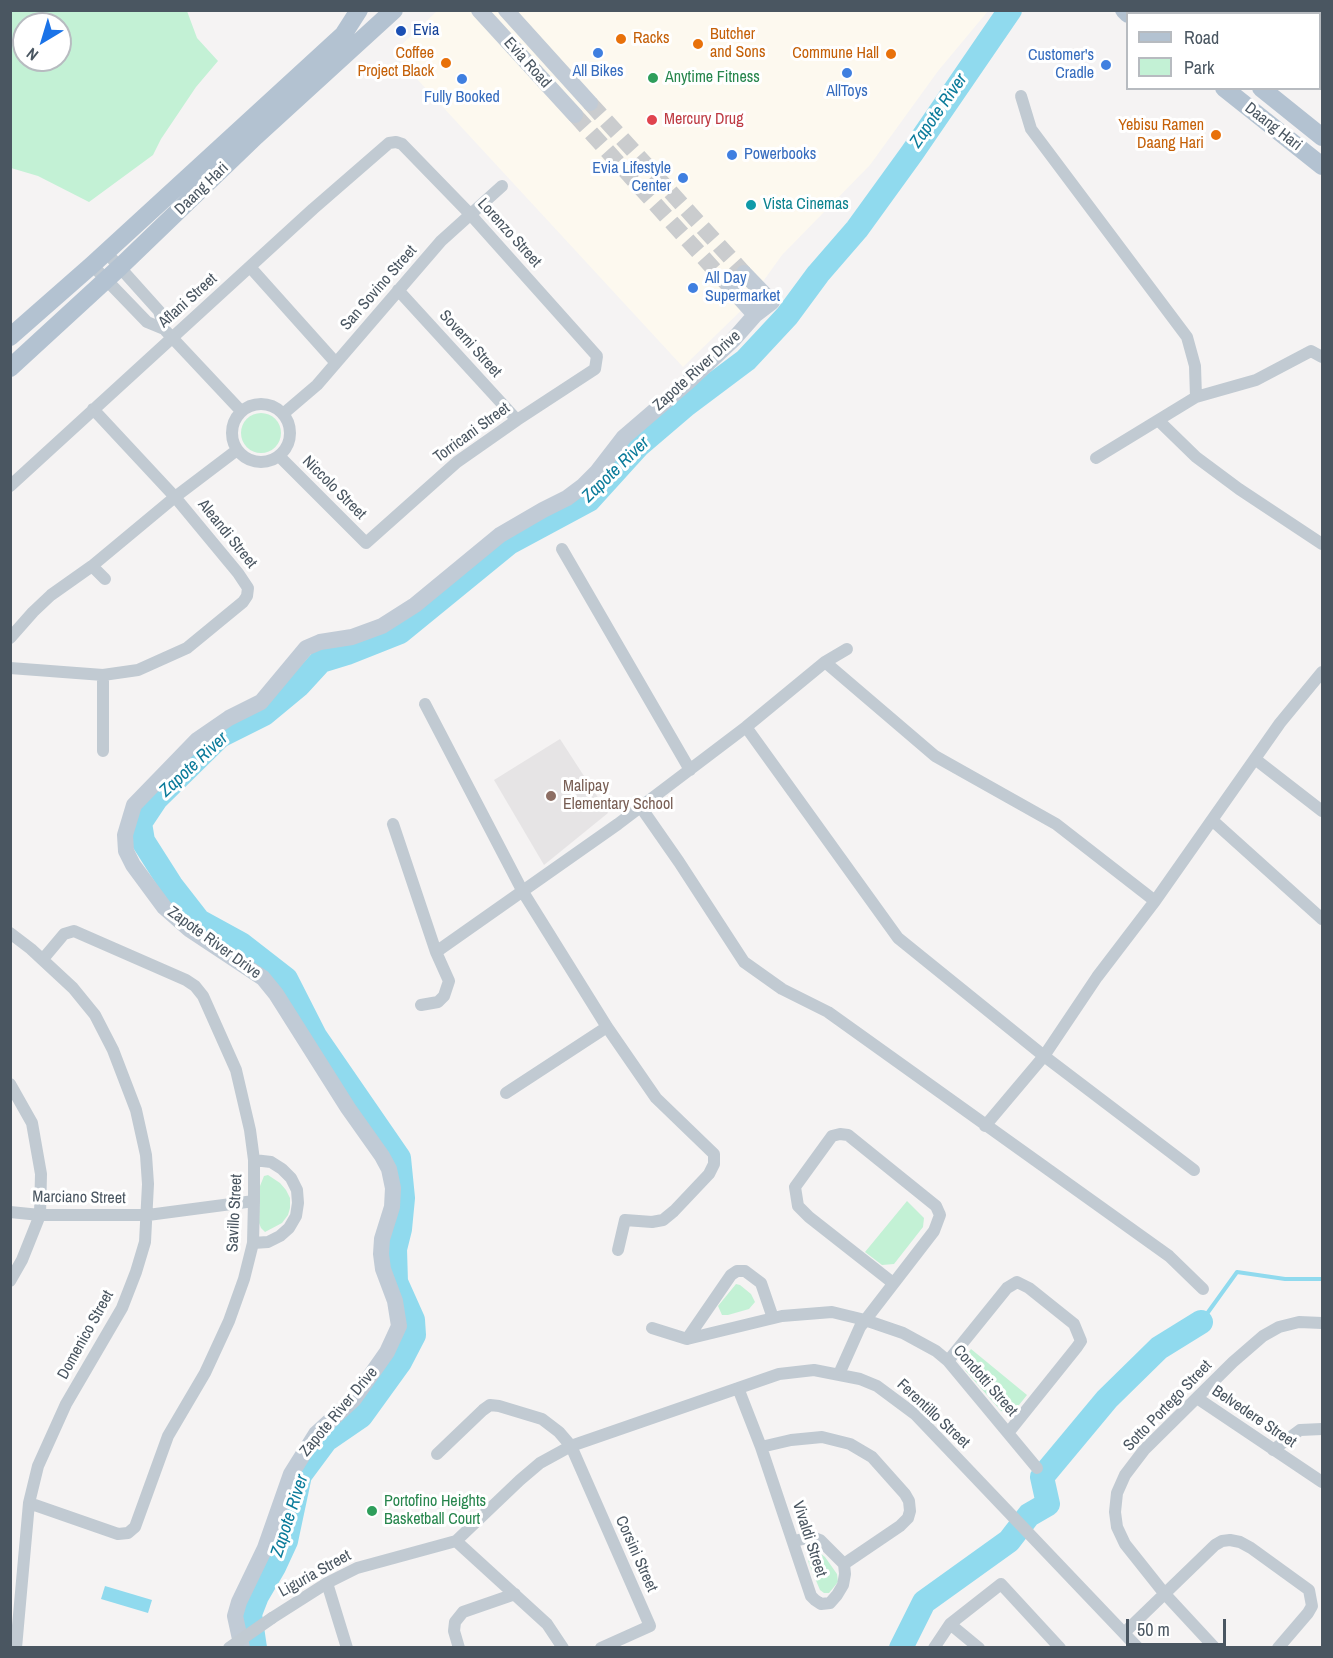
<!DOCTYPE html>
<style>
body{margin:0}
#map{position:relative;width:1333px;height:1658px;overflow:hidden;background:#f5f3f3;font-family:"Archivo Narrow",sans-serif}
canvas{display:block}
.frame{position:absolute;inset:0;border:12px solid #4a5661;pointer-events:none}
.legend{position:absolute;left:1126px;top:12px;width:195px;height:78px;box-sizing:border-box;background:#fff;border:2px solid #b7bbc0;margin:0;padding:8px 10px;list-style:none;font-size:18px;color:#4a5661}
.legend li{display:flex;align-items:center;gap:12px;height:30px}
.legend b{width:30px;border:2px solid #b7bbc0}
.north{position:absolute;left:12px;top:12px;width:60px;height:60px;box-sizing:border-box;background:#fff;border:2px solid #b7bbc0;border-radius:50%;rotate:218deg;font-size:16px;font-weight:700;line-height:24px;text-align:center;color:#4a5661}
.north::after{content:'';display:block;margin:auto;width:21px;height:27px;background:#1a73e8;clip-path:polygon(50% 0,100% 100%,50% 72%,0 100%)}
.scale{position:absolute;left:1126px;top:1619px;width:100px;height:27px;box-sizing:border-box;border:3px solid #4a5661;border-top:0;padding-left:8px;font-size:18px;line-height:21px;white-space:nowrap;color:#4a5661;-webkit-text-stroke:4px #fff;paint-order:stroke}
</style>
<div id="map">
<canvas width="1333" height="1658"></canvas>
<div class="frame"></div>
<ul class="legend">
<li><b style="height:8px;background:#b3c2d1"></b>Road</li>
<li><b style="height:16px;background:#c3f1d5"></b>Park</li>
</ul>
<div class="north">N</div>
<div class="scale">50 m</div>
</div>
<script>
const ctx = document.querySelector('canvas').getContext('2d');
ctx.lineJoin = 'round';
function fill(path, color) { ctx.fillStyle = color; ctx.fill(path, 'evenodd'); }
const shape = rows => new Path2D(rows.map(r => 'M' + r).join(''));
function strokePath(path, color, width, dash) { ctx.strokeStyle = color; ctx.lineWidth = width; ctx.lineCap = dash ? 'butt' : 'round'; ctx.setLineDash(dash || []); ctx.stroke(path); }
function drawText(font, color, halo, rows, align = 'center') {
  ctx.font = font + ' "Archivo Narrow",sans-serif'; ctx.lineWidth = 6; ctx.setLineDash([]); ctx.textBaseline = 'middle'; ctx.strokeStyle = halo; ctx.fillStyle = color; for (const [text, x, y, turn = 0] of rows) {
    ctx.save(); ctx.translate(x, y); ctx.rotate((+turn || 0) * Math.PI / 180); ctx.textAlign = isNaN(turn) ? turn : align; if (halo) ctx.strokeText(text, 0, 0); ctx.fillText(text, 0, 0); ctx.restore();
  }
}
const commercial = shape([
 [437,11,988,11,938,71,870,165,782,255,759,287,753,299,683,367,393,53]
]);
const education = shape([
 [560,739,608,813,544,865,494,780]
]);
const green = shape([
 [11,10,187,11,197,38,218,61,196,87,161,139,153,155,89,202,38,176,11,168],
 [24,24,60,24,60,60,24,60],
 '241 433a20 20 0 1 1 40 0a20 20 0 1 1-40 0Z',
 [268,1175,280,1183,286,1190,290,1198,290,1208,288,1215,282,1223,265,1232,261,1228,259,1223,260,1186,264,1176],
 [907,1201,924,1218,923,1227,894,1264,882,1265,865,1252],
 [736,1284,740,1285,751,1294,755,1302,749,1309,728,1315,722,1315,718,1306],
 [971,1349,1027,1395,1015,1410,1007,1412,1001,1411,965,1370,964,1359],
 [816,1550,825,1557,837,1574,838,1582,829,1593,824,1593,820,1590,809,1564,807,1555,811,1551]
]);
const water = shape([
 [105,1586,152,1600,148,1613,101,1599]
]);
const stream = shape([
 [1201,1322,1237,1272,1285,1279,1322,1279]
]);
const river = shape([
 [255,1648,250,1614,257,1596,274,1567,286,1541,300,1475,326,1440,361,1416,400,1362,414,1335,413,1320,396,1282,395,1249,400,1229,403,1198,399,1158,315,1036,286,979,241,944,199,921,171,885,143,841,140,823,156,799,220,736,264,714,299,685,321,661,347,653,400,632,509,543,589,500,638,446,686,405,746,360,787,316,818,274,857,229,912,153,1010,10],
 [901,1648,924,1602,1009,1541,1029,1515,1048,1504,1042,1477,1107,1399,1159,1348,1201,1322]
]);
const secondaryTunnel = shape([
 [590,103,744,273],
 [575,115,729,286]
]);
const street = shape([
 [1267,10,1271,14],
 [1293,14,1295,10],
 [1320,51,1322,54],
 [1021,96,1031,129,1187,337,1195,366,1196,397,1096,458],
 [106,252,159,311,164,329],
 [92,265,147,322,164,329,241,411],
 [250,267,336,363],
 [398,290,517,420],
 [1196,397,1256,380,1311,351,1322,357],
 '232 433a29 29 0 1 1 58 0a29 29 0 1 1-58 0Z',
 [283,414,317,385,441,241,502,186],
 [1159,421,1196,457,1239,489,1322,544],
 [10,486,313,209,389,143,396,142,402,144,470,214,597,356,595,369,517,420,457,462,366,543,279,456],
 [562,549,690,770],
 [92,566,105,579],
 [10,638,33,612,51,595,92,566,175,497,237,450],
 [825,662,935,756,1056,824,1155,901],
 [10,668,103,675,138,670,187,648,243,602,247,596,248,588,238,573,175,497,93,409],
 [103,675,103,751],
 [425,704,523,892,607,1027,656,1098,714,1154,714,1164,709,1174,674,1211,663,1220,652,1222,625,1220,618,1250],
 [746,727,898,938,1044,1056,1194,1170],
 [1255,759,1322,811],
 [640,806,679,862,744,962,782,989,828,1012,1169,1256,1203,1289],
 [1212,820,1322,919],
 [393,824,436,952,449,981,444,996,438,1002,421,1005],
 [10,933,31,949,73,988,95,1015,113,1050,136,1110,146,1155,148,1184,145,1242,136,1272,122,1308,66,1404,38,1466,29,1503,16,1648],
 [436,952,618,824,746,727,825,662,847,649],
 [10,1084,32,1123,41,1174,40,1215,22,1260,10,1281],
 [506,1093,607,1027],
 [985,1126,1044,1056,1097,977,1155,901,1280,723,1322,672],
 [10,1212,40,1215,148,1215,254,1201],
 [253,1243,268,1242,280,1236,289,1228,296,1216,298,1203,297,1190,291,1178,282,1169,271,1162,254,1160],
 [652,1328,687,1339,782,1316,832,1312,865,1320,903,1333,936,1351,948,1361,1037,1468],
 [687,1339,731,1275,737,1271,745,1271,761,1283,773,1318],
 [948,1361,1007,1288,1017,1282,1029,1288,1074,1324,1081,1341,1077,1347,1008,1433],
 [839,1374,860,1327,934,1231,940,1215,936,1206,848,1135,840,1134,832,1136,795,1187,798,1206,809,1217,893,1283],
 [738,1388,761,1447,811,1596,815,1600,821,1604,830,1603,837,1595,843,1585,845,1574,844,1564],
 [1197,1398,1322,1482],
 [761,1447,791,1440,822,1437,850,1444,872,1457,905,1494,909,1501,910,1511,908,1518,900,1526,844,1564],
 [1273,1450,1300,1430,1322,1429],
 [437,1454,483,1410,490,1405,499,1406,542,1419,559,1432,571,1446,650,1626,601,1648],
 [29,1503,118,1534,128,1533,135,1527,168,1436,205,1373,229,1321,244,1279,253,1243,254,1201,254,1160,250,1130,236,1070,203,996,195,986,186,980,74,931,64,934,43,959],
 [456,1541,547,1624,563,1648],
 [794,1541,812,1537,820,1540,844,1564],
 [327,1583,347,1648],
 [272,1618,327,1583,357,1568,456,1541,520,1480,540,1463,571,1446,779,1374,814,1370,860,1379,877,1386,916,1415,1138,1648],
 [950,1624,979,1648],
 [1124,1633,1215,1545,1222,1541,1230,1540,1240,1542,1251,1548,1309,1590,1312,1606,1308,1613,1278,1648],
 [459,1648,454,1631,455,1622,463,1612,515,1594],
 [934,1648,950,1624,1001,1584,1060,1648],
 [1215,1648,1164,1593,1125,1544,1117,1527,1115,1512,1117,1493,1125,1475,1144,1450,1233,1362,1263,1336,1279,1327,1299,1322,1322,1323]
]);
const secondary = shape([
 [479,10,575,115],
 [506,10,590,103],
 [729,286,755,315],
 [242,1648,235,1616,239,1602,265,1548,291,1474,316,1434,354,1399,387,1352,399,1326,395,1301,383,1269,381,1254,382,1239,392,1207,393,1188,389,1169,382,1156,348,1108,276,994,263,978,189,929,164,907,133,865,126,851,125,835,134,805,197,740,229,718,261,702,306,648,320,642,352,637,382,626,415,605,500,535,543,510,567,498,583,486,597,472,624,437,688,382,733,340,755,315,772,302,744,273]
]);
const primary = shape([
 [1124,10,1128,14],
 [1162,10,1165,14],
 [1224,88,1322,166],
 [1261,88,1322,137],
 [10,337,92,265,343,35,359,10],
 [10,368,120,267,256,136,394,10]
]);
const streetBridge = shape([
 [229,1648,272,1618]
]);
const markers = [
 [401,31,6,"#1a4fb4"],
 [621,39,6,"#e8710a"],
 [698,44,6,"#e8710a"],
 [598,53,6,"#3f7fe0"],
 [891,54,6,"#e8710a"],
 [446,63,6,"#e8710a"],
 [1106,65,6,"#3f7fe0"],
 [847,73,6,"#3f7fe0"],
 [653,78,6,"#2e9e5b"],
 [462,79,6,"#3f7fe0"],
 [652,120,6,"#e0444e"],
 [1216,135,6,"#e8710a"],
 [732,155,6,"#3f7fe0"],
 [683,178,6,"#3f7fe0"],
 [751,205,6,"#0f9aa8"],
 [693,288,6,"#3f7fe0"],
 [551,796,6,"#8d6e63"],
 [372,1511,6,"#2e9e5b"]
];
const transitNames = [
 ["Evia",413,31]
];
const foodNames = [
 ["Butcher",710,35,"left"],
 ["and Sons",710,53,"left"],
 ["Racks",633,39,"left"],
 ["Coffee",434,54],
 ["Project Black",434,72],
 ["Commune Hall",879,54],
 ["Yebisu Ramen",1204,126],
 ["Daang Hari",1204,144]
];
const shopNames = [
 ["Customer's",1094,56,"right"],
 ["Cradle",1094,74,"right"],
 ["All Bikes",598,72],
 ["AllToys",847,92],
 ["Fully Booked",462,98],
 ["Powerbooks",744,155,"left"],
 ["Evia Lifestyle",671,169,"right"],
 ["Center",671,187,"right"],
 ["All Day",705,279,"left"],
 ["Supermarket",705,297,"left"]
];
const streetNames = [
 ["Evia Road",527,63,48],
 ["Daang Hari",1273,127,38],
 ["Daang Hari",202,189,-44],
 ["Lorenzo Street",509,233,48],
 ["San Sovino Street",379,288,-49],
 ["Aflani Street",188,301,-42],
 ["Soverni Street",470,344,48],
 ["Zapote River Drive",697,371,-42],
 ["Torricani Street",472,433,-36],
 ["Niccolo Street",334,488,45],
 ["Aleandi Street",227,534,51],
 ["Zapote River Drive",214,943,36],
 ["Marciano Street",79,1198,1],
 ["Savillo Street",235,1213,-87],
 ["Domenico Street",86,1335,-61],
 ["Condotti Street",985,1381,49],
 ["Sotto Portego Street",1168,1406,-46],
 ["Zapote River Drive",339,1412,-50],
 ["Ferentillo Street",933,1414,43],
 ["Belvedere Street",1254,1417,34],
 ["Vivaldi Street",809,1539,72],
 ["Corsini Street",636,1554,66],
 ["Liguria Street",315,1574,-29]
];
const leisureNames = [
 ["Anytime Fitness",665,78],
 ["Portofino Heights",384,1502],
 ["Basketball Court",384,1520]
];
const healthNames = [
 ["Mercury Drug",664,120]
];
const cultureNames = [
 ["Vista Cinemas",763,205]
];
const educationNames = [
 ["Malipay",563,787],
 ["Elementary School",563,805]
];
const waterNames = [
 ["Zapote River",939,111,-55],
 ["Zapote River",616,470,-44],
 ["Zapote River",194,765,-43],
 ["Zapote River",290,1516,-72]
];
fill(commercial, '#fdf9ef');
fill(education, '#e6e4e5');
fill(green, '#c3f1d5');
fill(water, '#90daee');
strokePath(stream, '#90daee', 4);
strokePath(river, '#90daee', 24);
strokePath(secondaryTunnel, '#caccce', 16, [16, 8]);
strokePath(street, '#c1cad2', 12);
strokePath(secondary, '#c1cbd6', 16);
strokePath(primary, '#b3c2d1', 18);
strokePath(streetBridge, '#c1cad2', 12);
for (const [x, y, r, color] of markers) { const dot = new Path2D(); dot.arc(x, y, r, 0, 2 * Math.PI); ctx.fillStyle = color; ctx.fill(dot); strokePath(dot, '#fff', 2); }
drawText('16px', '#164399', '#fff', transitNames, 'left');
drawText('16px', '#c56008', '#fff', foodNames, 'right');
drawText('16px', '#366cbe', '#fff', shopNames);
drawText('16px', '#4a5661', '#fff', streetNames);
drawText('16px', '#27864d', '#fff', leisureNames, 'left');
drawText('16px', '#be3a42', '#fff', healthNames, 'left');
drawText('16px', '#0d838f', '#fff', cultureNames, 'left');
drawText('16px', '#785e54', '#fff', educationNames, 'left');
drawText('italic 18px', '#0c7c9b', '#fff', waterNames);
</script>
